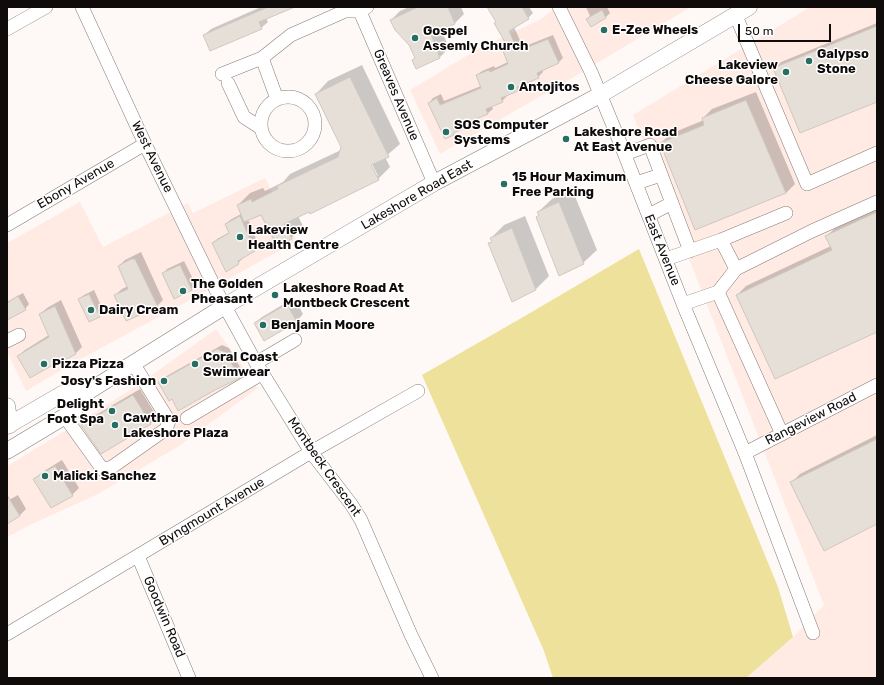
<!DOCTYPE html>
<style>
body{margin:0}
#map{position:relative;width:884px;height:685px;overflow:hidden;background:#fef9f7;font-family:Rubik,sans-serif}
canvas{display:block}
.frame{position:absolute;inset:0;border:8px solid #0f0b0a;pointer-events:none}
.scale{position:absolute;left:738px;top:24px;width:93px;height:18px;box-sizing:border-box;border:2px solid #0f0b0a;border-top:0;padding-left:5px;font-size:12px;line-height:14px;white-space:nowrap;color:#0f0b0a;-webkit-text-stroke:3px #fff;paint-order:stroke}
</style>
<div id="map">
<canvas width="884" height="685"></canvas>
<div class="frame"></div>
<div class="scale">50 m</div>
</div>
<script>
const ctx = document.querySelector('canvas').getContext('2d');
ctx.lineJoin = 'round';
function fill(path, color) { ctx.fillStyle = color; ctx.fill(path, 'evenodd'); }
const shape = rows => new Path2D(rows.map(r => 'M' + r).join(''));
function strokePath(path, color, width, dash) { ctx.strokeStyle = color; ctx.lineWidth = width; ctx.lineCap = dash ? 'butt' : 'round'; ctx.setLineDash(dash || []); ctx.stroke(path); }
function drawText(font, color, halo, rows, align = 'center') {
  ctx.font = font + ' Rubik,sans-serif'; ctx.lineWidth = 3; ctx.setLineDash([]); ctx.textBaseline = 'middle'; ctx.strokeStyle = halo; ctx.fillStyle = color; for (const [text, x, y, turn = 0] of rows) {
    ctx.save(); ctx.translate(x, y); ctx.rotate((+turn || 0) * Math.PI / 180); ctx.textAlign = isNaN(turn) ? turn : align; if (halo) ctx.strokeText(text, 0, 0); ctx.fillText(text, 0, 0); ctx.restore();
  }
}
const built = shape([
 [556,7,691,7,567,81,440,154,410,90,478,49,541,19],
 [810,7,877,7,877,678,746,678,793,637,824,605,633,115],
 [265,178,297,241,196,297,77,361,26,391,7,352,7,243,80,202,103,247,188,203,193,213],
 [216,329,258,388,179,446,98,494,30,525,7,537,7,466,60,434,141,383]
]);
const green = shape([
 [639,249,778,587,793,637,746,678,553,678,544,651,422,375,518,320]
]);
const shadow = shape([
 [261,7,293,7,266,18,268,22,261,28,204,35,211,29],
 [409,7,461,7,464,14,455,23,441,29,449,48,440,57,416,68,416,57,410,45,391,20,400,11],
 [488,7,529,7,533,13,528,18,514,27,523,47,553,35,563,58,559,62,542,69,543,72,538,77,522,84,523,86,518,91,506,95,507,96,502,101,491,105,493,109,488,113,473,119,469,125,458,129,453,134,429,103,433,98,441,94,444,101,481,86,477,75,482,71,494,66,495,68,508,62,504,52,509,46,495,23,497,21],
 [586,7,607,7,610,13,606,17,591,26,587,19,590,16],
 [877,23,877,101,774,69,781,62],
 [362,65,400,144,385,157,390,167,378,179,298,216,303,226,291,238,262,213,248,219,259,246,255,250,242,257,243,258,238,263,213,244,217,239,230,232,226,224,230,220,241,214,238,205,250,193,263,188,265,191,283,182,290,174,341,150,342,147,316,94,328,81],
 [370,160,378,176,375,176,368,161],
 [756,92,795,184,786,193,661,143,670,134,704,120,703,118,712,109],
 [572,189,597,250,583,263,538,212,552,199],
 [877,208,877,331,737,295,746,286,831,246,827,236,836,227],
 [525,216,549,276,536,289,512,300,490,244,493,241,491,238,504,225],
 [141,252,163,300,157,306,115,295,122,289,128,286,119,266,125,260],
 [184,261,196,285,191,289,163,274,167,269],
 [94,290,104,312,99,316,79,299,84,295],
 [23,293,29,304,25,309,7,319,7,302],
 [294,298,303,314,297,321,265,340,255,323,262,317],
 [61,300,82,347,75,354,60,360,18,356,25,350,49,335,40,314,47,308],
 [222,345,229,348,243,372,239,377,172,398,159,383,163,378],
 [140,389,157,417,150,424,82,426,89,419],
 [877,435,877,523,791,483,800,474],
 [62,460,79,488,72,495,35,480,41,473],
 [18,495,26,509,19,516,7,523,7,501]
]);
const building = shape([
 [268,7,295,7,259,22,262,29,210,51,203,35,268,7],
 [418,7,448,7,455,24,431,34,440,58,416,69,412,60,415,58,409,45,395,30,390,20,418,7],
 [487,7,522,7,529,19,509,31,518,51,548,39,559,63,537,73,539,78,517,87,518,91,501,98,503,102,486,109,488,114,468,122,470,126,453,133,454,135,445,139,428,103,437,98,440,105,481,88,476,75,489,70,490,72,508,64,503,51,509,49,494,23,496,22,487,7],
 [602,10,606,18,591,27,586,19,602,10],
 [877,26,877,102,800,133,773,68,877,26],
 [350,77,389,157,371,165,379,180,310,214,309,212,284,224,292,239,277,246,261,215,244,222,237,205,251,199,252,202,278,189,277,186,338,157,341,147,315,94,350,77],
 [746,100,786,193,695,230,660,143,704,125,702,118,746,100],
 [559,202,584,264,559,276,536,217,539,215,537,212,559,202],
 [877,212,877,332,775,379,736,295,832,250,825,236,877,212],
 [240,216,255,251,238,261,239,264,226,272,212,243,229,233,225,224,240,216],
 [512,228,536,290,512,302,488,243,492,242,490,238,512,228],
 [131,259,135,259,158,307,126,321,114,295,128,289,118,266,131,259],
 [180,265,192,290,174,299,162,273,180,265],
 [89,294,100,317,89,322,78,299,89,294],
 [18,296,26,310,7,320,7,303,18,296],
 [287,304,297,322,264,341,254,323,287,304],
 [55,306,76,354,60,363,60,361,30,378,17,356,49,337,39,314,55,306],
 [217,349,225,352,240,378,215,390,178,411,172,399,169,401,158,382,217,349],
 [133,395,151,424,101,454,81,425,133,395],
 [877,439,877,524,824,551,790,482,877,439],
 [55,466,73,496,51,508,33,479,55,466],
 [7,495,20,516,7,524,7,495]
]);
const minor = shape([
 [82,7,145,144,216,290,256,363,311,452,351,504,361,520,411,635,432,678],
 [358,7,434,183],
 [559,7,591,72,619,140,683,304,745,453,813,633],
 [736,16,807,184,877,153],
 [7,29,46,7],
 [262,58,277,99],
 [222,74,262,58,291,35,345,11,360,11,367,7],
 [228,83,244,117,261,128],
 '261 124a27 27 0 1 1 54 0a27 27 0 1 1-54 0Z',
 [625,154,650,145,690,251],
 [636,183,661,175],
 [649,215,672,203],
 [7,225,145,144],
 [721,240,736,269,718,292,782,434],
 [666,259,721,240,786,213],
 [736,269,812,231,877,202],
 [683,304,718,292],
 [7,341,19,335],
 [256,363,295,340],
 [65,417,103,470,112,467,166,429,169,421,133,363],
 [187,418,263,373],
 [745,453,877,385],
 [138,556,189,678],
 [7,634,311,452,418,391]
]);
const major = shape([
 [7,406,10,425],
 [7,426,62,394,89,391],
 [7,451,72,412,89,391,225,306,434,183,600,95,749,7]
]);
const markers = [
 [604,30,4,"#276d61"],
 [415,38,4,"#276d61"],
 [809,61,4,"#276d61"],
 [786,72,4,"#276d61"],
 [511,87,4,"#276d61"],
 [446,132,4,"#276d61"],
 [566,139,4,"#276d61"],
 [504,184,4,"#276d61"],
 [240,237,4,"#276d61"],
 [183,291,4,"#276d61"],
 [275,295,4,"#276d61"],
 [91,310,4,"#276d61"],
 [263,325,4,"#276d61"],
 [44,364,4,"#276d61"],
 [195,364,4,"#276d61"],
 [164,381,4,"#276d61"],
 [112,411,4,"#276d61"],
 [115,425,4,"#276d61"],
 [45,476,4,"#276d61"]
];
const poiNames = [
 ["E-Zee Wheels",612,30],
 ["Gospel",423,31],
 ["Assemly Church",423,46],
 ["Galypso",817,54],
 ["Stone",817,69],
 ["Lakeview",778,65,"right"],
 ["Cheese Galore",778,80,"right"],
 ["Antojitos",519,87],
 ["SOS Computer",454,125],
 ["Systems",454,140],
 ["Lakeshore Road",574,132],
 ["At East Avenue",574,147],
 ["15 Hour Maximum",512,177],
 ["Free Parking",512,192],
 ["Lakeview",248,230],
 ["Health Centre",248,245],
 ["The Golden",191,284],
 ["Pheasant",191,299],
 ["Lakeshore Road At",283,288],
 ["Montbeck Crescent",283,303],
 ["Dairy Cream",99,310],
 ["Benjamin Moore",271,325],
 ["Coral Coast",203,357],
 ["Swimwear",203,372],
 ["Pizza Pizza",52,364],
 ["Josy's Fashion",156,381,"right"],
 ["Delight",104,404,"right"],
 ["Foot Spa",104,419,"right"],
 ["Cawthra",123,418],
 ["Lakeshore Plaza",123,433],
 ["Malicki Sanchez",53,476]
];
const streetNames = [
 ["Greaves Avenue",396,95,67],
 ["West Avenue",152,157,64],
 ["Ebony Avenue",76,184,-30],
 ["Lakeshore Road East",417,195,-30],
 ["East Avenue",662,250,68],
 ["Rangeview Road",811,419,-27],
 ["Montbeck Crescent",324,467,55],
 ["Byngmount Avenue",212,512,-31],
 ["Goodwin Road",164,617,67]
];
fill(built, '#ffebe3');
fill(green, '#ede19b');
fill(shadow, '#0003');
fill(building, '#e6dfd7');
strokePath(building, '#cec8bf', 1);
strokePath(minor, '#867c77', 14);
strokePath(major, '#867c77', 17);
strokePath(minor, '#fff', 13);
strokePath(major, '#fff', 16);
for (const [x, y, r, color] of markers) { const dot = new Path2D(); dot.arc(x, y, r, 0, 2 * Math.PI); ctx.fillStyle = color; ctx.fill(dot); strokePath(dot, '#fff', 1.5); }
drawText('bold 13px', '#0f0b0a', '#fff', poiNames, 'left');
drawText('13px', '#0f0b0a', '#fff', streetNames);
</script>
